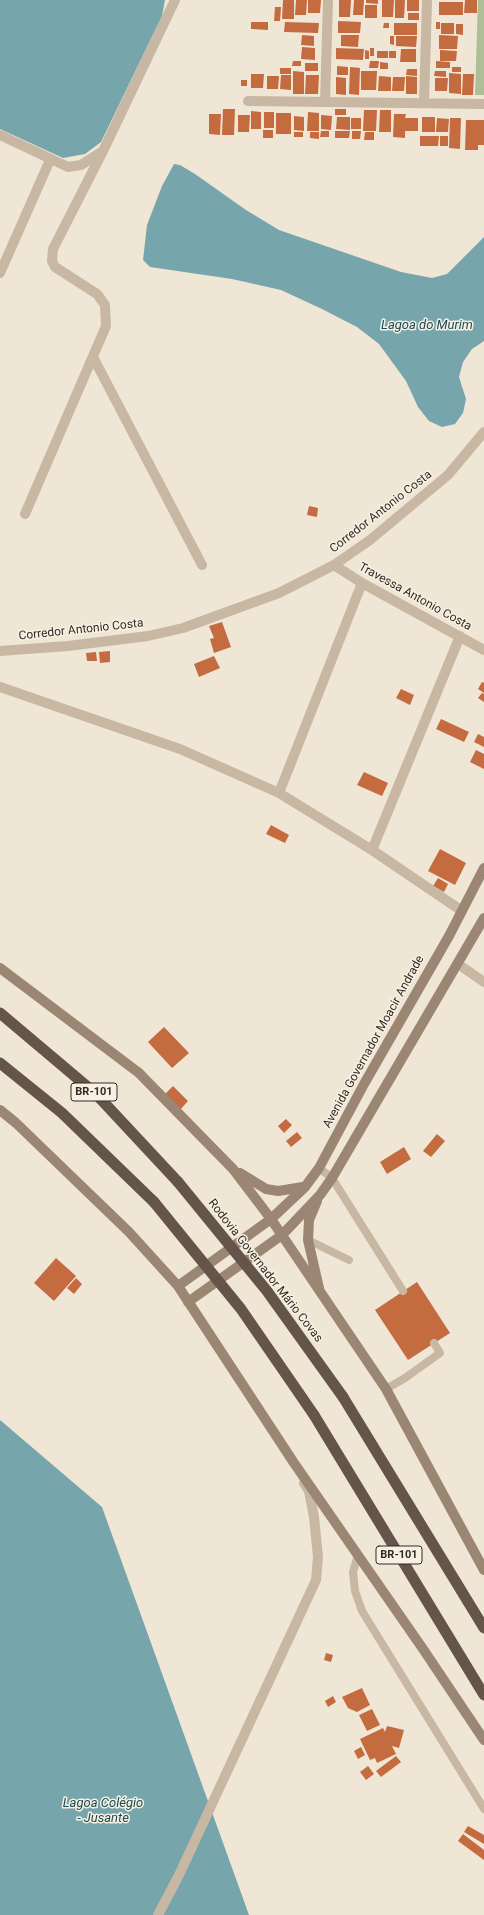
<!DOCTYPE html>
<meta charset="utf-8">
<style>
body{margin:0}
canvas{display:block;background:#f0e6d6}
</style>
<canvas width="484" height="1915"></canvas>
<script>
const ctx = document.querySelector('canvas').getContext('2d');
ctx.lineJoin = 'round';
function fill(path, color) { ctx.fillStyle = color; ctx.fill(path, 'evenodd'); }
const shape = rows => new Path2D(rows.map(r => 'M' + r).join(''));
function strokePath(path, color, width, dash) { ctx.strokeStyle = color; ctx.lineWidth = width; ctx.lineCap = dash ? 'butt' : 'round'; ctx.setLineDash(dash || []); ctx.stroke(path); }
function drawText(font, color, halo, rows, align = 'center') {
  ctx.font = font + ' Roboto,sans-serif'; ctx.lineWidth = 3; ctx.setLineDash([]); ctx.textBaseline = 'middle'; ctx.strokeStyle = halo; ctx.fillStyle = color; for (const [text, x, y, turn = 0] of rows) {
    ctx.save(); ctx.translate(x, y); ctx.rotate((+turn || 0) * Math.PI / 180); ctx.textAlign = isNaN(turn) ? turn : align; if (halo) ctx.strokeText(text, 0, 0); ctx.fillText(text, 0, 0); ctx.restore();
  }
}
const green = shape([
 [478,0,484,0,484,95,475,95]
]);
const water = shape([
 [0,0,165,0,162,16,101,142,85,154,63,158,0,129],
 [174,164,180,165,195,174,246,210,279,230,401,272,432,278,447,274,484,237,484,341,472,349,463,362,459,377,466,399,463,413,455,424,442,427,429,421,418,407,406,381,379,344,357,327,322,309,281,290,232,279,150,267,143,260,147,225,162,186],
 [0,1420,102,1507,249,1915,0,1915]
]);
const building = shape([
 [283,0,294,0,294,19,282,19],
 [296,0,307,0,306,15,295,15],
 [308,0,321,0,320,13,308,13],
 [339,0,351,0,350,17,339,17],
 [354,0,364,0,363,15,353,15],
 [366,0,378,0,378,4,366,3],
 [382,0,394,0,393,17,382,17],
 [395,0,405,0,404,18,395,18],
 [407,0,419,0,419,11,407,11],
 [465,0,477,0,477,13,464,13],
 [439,2,463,2,463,15,439,15],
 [365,5,377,5,377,18,365,18],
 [275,7,281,7,280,21,274,21],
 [408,13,419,13,419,20,408,20],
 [338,21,361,22,360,33,338,33],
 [251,22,268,22,268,30,251,29],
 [285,22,319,23,318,33,284,32],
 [436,22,440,22,440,29,436,29],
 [384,23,389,23,389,28,383,28],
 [394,23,417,23,417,35,394,35],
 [441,23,454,23,454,34,441,34],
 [456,24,463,24,463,35,456,34],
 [302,35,314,36,314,46,301,45],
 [341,35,359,35,358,47,341,46],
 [439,35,458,36,457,49,439,49],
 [390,36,394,36,394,45,390,44],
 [396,36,417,36,416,47,396,46],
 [302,47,315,48,315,60,301,59],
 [336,48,364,49,363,60,336,59],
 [370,48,374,48,374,56,370,56],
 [401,49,416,49,416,62,400,62],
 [365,50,369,51,369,59,365,59],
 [440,50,457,51,456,61,440,61],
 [377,51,388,51,388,58,377,58],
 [389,51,396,51,396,58,389,58],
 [293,61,301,61,301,66,292,66],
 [370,61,379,61,378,68,369,68],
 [436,61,450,62,450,68,436,68],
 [380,62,388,63,388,69,380,69],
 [305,63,318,63,318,71,305,71],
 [337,66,348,67,348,75,337,75],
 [350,67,360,68,359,95,349,94],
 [452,67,461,67,461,72,452,72],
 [280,68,291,68,291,74,280,74],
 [407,69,417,69,417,76,406,75],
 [293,71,304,72,304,94,293,94],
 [361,71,377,71,376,90,361,90],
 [435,71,446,71,446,77,434,76],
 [449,73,461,74,461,94,449,93],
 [251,74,264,74,263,88,251,88],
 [463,74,474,74,473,95,462,95],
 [281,75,291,75,291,90,280,89],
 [306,75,319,75,318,94,305,94],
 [267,76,279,76,278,89,267,89],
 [379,76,391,77,391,91,378,91],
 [406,76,417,77,417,94,406,94],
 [336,77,346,78,346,95,336,94],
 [393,77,405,77,404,91,392,91],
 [435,78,448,78,447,91,435,91],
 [241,80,247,80,247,86,241,86],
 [223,109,235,109,234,135,222,135],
 [335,109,346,109,346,115,335,115],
 [364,110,377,110,376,131,363,131],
 [380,110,391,110,391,132,379,132],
 [251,111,261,112,261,129,251,129],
 [264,112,274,112,274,128,264,128],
 [308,112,319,113,319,131,307,131],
 [276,113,291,113,291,134,276,134],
 [209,114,221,114,220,135,209,134],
 [394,114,406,114,405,118,418,118,418,131,405,131,405,138,393,137],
 [238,115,250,115,249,132,238,132],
 [321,115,332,116,331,130,321,129],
 [294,116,304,117,304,131,294,130],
 [337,117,350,117,350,130,336,129],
 [422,117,435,117,435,132,422,132],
 [351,118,361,118,361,129,351,129],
 [437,118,449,119,448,132,436,132],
 [450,118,461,118,460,149,449,148],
 [466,120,484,120,484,145,478,145,478,150,465,150],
 [263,130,273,130,273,138,263,138],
 [321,131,329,131,329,137,320,137],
 [335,131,350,131,349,138,335,138],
 [352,131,361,131,360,139,352,139],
 [294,132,303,132,303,137,294,137],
 [310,132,319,132,319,139,310,138],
 [365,132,374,132,374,140,364,140],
 [420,136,439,136,438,146,420,146],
 [440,136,448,136,448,146,440,146],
 [309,506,318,508,317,517,307,515],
 [222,622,231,647,214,653,210,639,214,638,209,626],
 [110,651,110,662,100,663,99,652],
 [96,652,97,661,87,661,86,653],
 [214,656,220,668,199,677,194,664],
 [482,682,484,683,484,693,478,689],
 [401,689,414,695,410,705,396,698],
 [482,693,484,694,484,702,478,698],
 [441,719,469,732,464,742,436,729],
 [478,734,484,737,484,747,474,742],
 [476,750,484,754,484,769,470,762],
 [364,772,388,783,382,796,357,785],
 [271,825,289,835,285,843,266,834],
 [440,849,466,863,455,885,428,871],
 [438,878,448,884,444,892,433,886],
 [164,1027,189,1053,172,1068,148,1042],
 [173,1086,188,1101,179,1111,164,1095],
 [286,1119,292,1125,284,1133,278,1126],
 [297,1132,302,1138,291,1147,286,1141],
 [437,1134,445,1141,431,1157,423,1151],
 [404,1147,411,1159,387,1174,380,1162],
 [56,1258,76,1276,54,1301,34,1283],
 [76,1278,82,1284,74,1294,67,1288],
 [417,1282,450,1333,408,1360,375,1310],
 [326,1653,333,1655,331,1662,324,1660],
 [362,1688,370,1705,357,1712,348,1708,342,1697],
 [333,1696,336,1702,328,1707,325,1701],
 [372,1709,380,1725,367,1731,359,1715],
 [387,1726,404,1730,399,1748,392,1746,396,1754,377,1763,375,1758,370,1760,360,1739,383,1728,385,1732],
 [361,1747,365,1755,358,1759,354,1751],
 [396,1756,401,1762,381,1777,376,1771],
 [368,1766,374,1774,366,1780,360,1772],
 [468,1826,484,1835,484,1844,464,1832],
 [463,1834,484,1850,484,1860,458,1841]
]);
const service = shape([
 [319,1168,332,1178,403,1291],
 [308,1240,349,1260],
 [386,1389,405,1378,440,1353,434,1343],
 [358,1555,353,1572,355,1591,362,1611,484,1809]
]);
const minor = shape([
 [248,101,484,104],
 [325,102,328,0],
 [424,103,427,0],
 [0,135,68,167,81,165,103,151,175,0],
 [0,273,50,160],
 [93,357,202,565],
 [25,514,106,326,105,305,97,294,55,267,52,261,53,249,103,151],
 [334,565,362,583,484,650],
 [0,651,68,646,148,636,183,628,279,593,334,565,370,540,448,475,484,432],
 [0,687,180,749,279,793,372,850,462,911],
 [279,793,362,583],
 [372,850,460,636],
 [458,964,484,982],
 [158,1915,179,1875,316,1580,318,1557,314,1517,309,1491,304,1483]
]);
const secondary = shape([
 [0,968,139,1073,233,1169,271,1219,386,1389,484,1570],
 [0,1110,16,1123,129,1232,178,1286,294,1463,423,1649,484,1740],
 [240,1173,266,1189,278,1191,303,1187],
 [317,1201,309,1220,308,1240,319,1288],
 [178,1286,271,1219,305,1187,319,1168,364,1084,449,936,484,868],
 [188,1302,282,1235,320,1195,332,1178,484,918]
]);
const trunk = shape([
 [0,1013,96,1094,178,1182],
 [0,1063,62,1113,154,1202],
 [343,1397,484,1628],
 [314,1415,484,1695]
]);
const trunkBridge = shape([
 [178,1182,267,1291,343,1397],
 [154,1202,241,1309,314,1415]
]);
const shields = [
 [94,1092,46],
 [399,1555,46]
];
const shieldNames = [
 ["BR-101",94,1092],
 ["BR-101",399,1555]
];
const streetNames = [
 ["Corredor Antonio Costa",381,512,-38],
 ["Travessa Antonio Costa",415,597,29],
 ["Corredor Antonio Costa",81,630,-6],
 ["Avenida Governador Moacir Andrade",374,1042,-61],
 ["Rodovia Governador Mário Covas",265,1271,52]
];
const waterNames = [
 ["Lagoa do Murim",427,326],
 ["Lagoa Colégio",103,1804],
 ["- Jusante",103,1819]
];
fill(green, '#aebe97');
fill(water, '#76a5ac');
fill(building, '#c46b40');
strokePath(service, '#c7b7a3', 8);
strokePath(minor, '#c7b7a3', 10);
strokePath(secondary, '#9b8674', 10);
strokePath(trunk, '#645449', 11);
strokePath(trunkBridge, '#645449', 11);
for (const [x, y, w] of shields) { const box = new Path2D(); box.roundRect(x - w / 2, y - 9, w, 18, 3); ctx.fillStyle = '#f8f0e2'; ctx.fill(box); strokePath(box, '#322a25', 1); }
drawText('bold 11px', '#322a25', null, shieldNames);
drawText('12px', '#322a25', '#f8f0e2', streetNames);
drawText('italic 13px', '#1b4a53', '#f8f0e2', waterNames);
</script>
